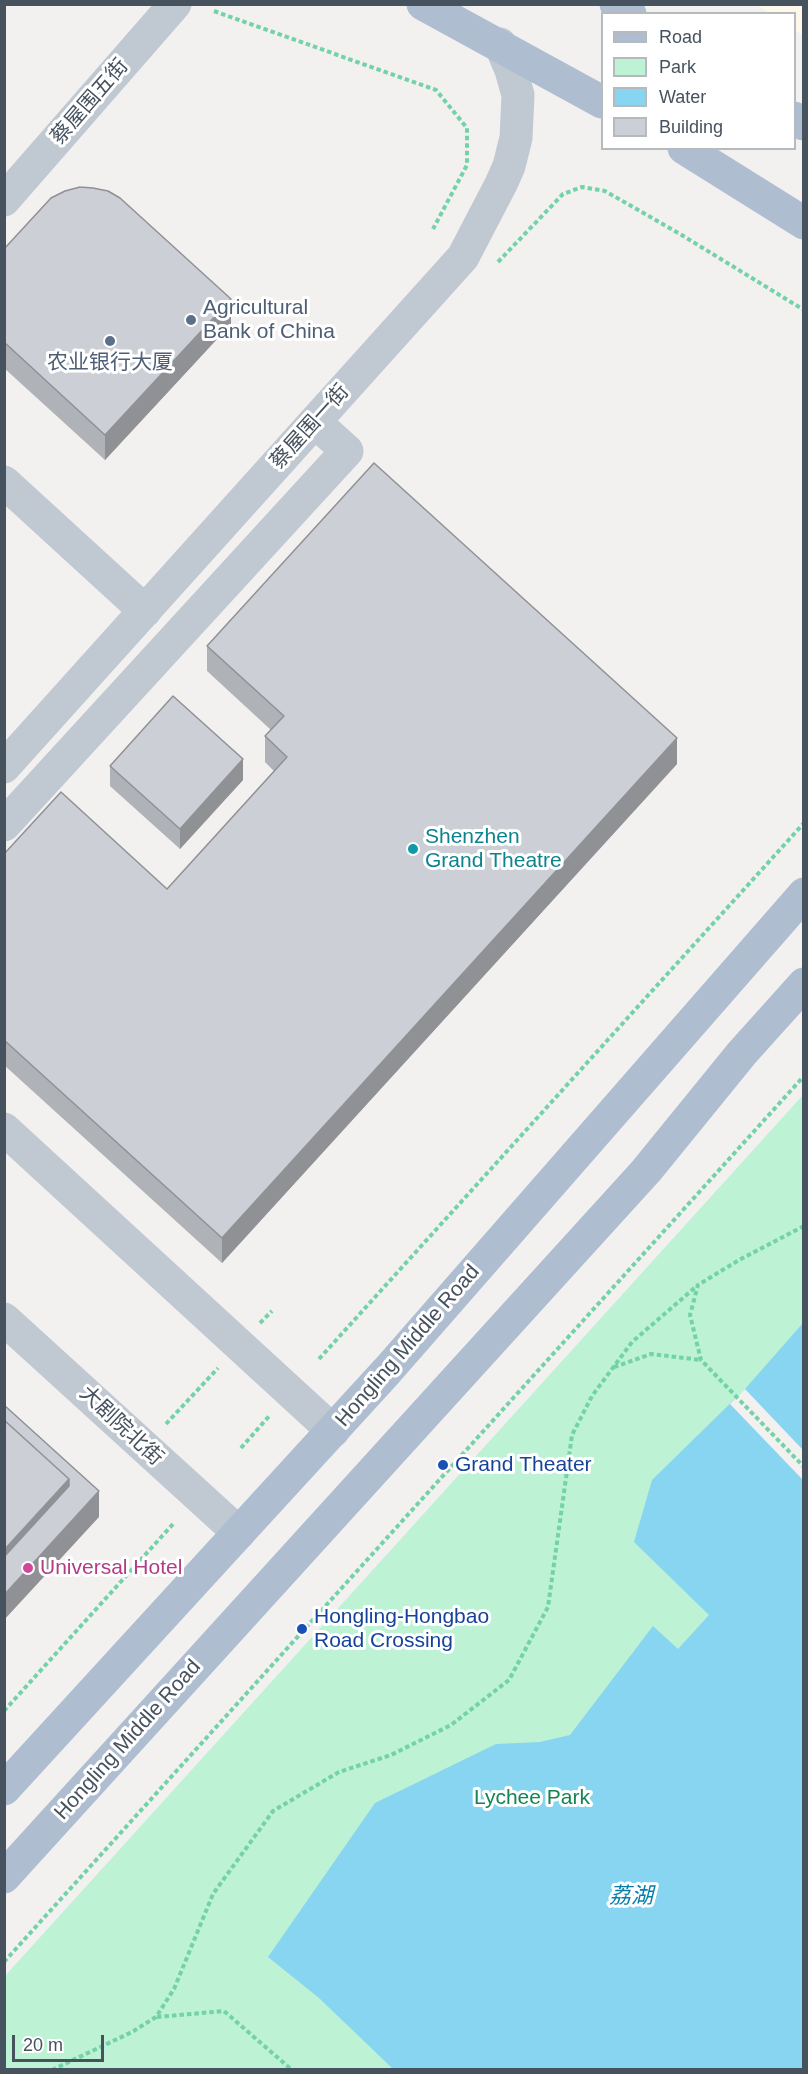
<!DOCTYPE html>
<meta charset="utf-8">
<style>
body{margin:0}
#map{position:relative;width:808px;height:2074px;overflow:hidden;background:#f3f0f0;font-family:Arial,sans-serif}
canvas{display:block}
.frame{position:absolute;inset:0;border:6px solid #47525f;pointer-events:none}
.legend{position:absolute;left:601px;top:12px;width:195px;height:138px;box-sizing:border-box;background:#fff;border:2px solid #b5babf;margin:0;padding:8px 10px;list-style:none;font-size:18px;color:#47525f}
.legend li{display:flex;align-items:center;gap:12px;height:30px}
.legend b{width:30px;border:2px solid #b5babf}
.scale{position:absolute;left:12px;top:2035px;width:92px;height:27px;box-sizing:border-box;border:3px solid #47525f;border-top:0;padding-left:8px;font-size:18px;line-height:21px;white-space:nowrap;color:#47525f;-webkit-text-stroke:4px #fff;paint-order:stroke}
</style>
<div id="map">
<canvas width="808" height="2074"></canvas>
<div class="frame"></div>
<ul class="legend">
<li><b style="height:8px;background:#aebed0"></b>Road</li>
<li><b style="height:16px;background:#bdf2d4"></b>Park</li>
<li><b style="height:16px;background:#88d5f1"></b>Water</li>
<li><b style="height:16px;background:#cccfd5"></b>Building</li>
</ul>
<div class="scale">20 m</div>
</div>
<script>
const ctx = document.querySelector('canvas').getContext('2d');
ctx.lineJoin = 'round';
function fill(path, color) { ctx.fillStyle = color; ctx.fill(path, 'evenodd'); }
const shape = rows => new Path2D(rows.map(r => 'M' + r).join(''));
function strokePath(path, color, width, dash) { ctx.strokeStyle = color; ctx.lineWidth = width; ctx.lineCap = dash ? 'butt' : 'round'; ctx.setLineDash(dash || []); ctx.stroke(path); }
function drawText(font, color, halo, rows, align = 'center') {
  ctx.font = font + ' Arial,"Noto Sans SC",sans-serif'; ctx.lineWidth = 6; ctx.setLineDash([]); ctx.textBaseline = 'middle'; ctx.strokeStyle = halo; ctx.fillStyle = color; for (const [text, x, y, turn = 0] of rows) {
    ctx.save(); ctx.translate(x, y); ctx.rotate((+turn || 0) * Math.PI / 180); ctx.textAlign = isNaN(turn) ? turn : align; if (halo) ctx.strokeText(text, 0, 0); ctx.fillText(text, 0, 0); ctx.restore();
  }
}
const commercial = shape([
 [756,5,803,5,803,36,795,30,794,14,770,13]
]);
const green = shape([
 [803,1095,803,2069,5,2069,4,1977]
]);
const water = shape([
 [803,1323,803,2069,392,2069,391,2067,319,1998,268,1957,375,1803,496,1744,540,1742,570,1735,653,1626,678,1649,709,1615,634,1542,652,1480,745,1389]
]);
const pier = shape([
 [745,1389,803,1450,803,1480,730,1404]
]);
const path = shape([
 [214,11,436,90,467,128,467,165,433,229],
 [498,262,563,194,582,187,605,191,680,234,804,310],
 [804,1226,739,1260,698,1285,690,1315,701,1360,804,1467],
 [260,1323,272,1311],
 [319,1359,804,823],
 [614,1367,651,1354,701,1360],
 [166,1424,218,1368],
 [241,1448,270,1415],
 [4,1711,173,1524],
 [4,1962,804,1076],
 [157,2017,224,2011,292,2070],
 [52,2070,132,2032,156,2017,174,1989,213,1894,273,1811,339,1772,391,1755,451,1725,509,1680,548,1607,572,1435,592,1396,632,1342,698,1285]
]);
const minor = shape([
 [4,200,175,4],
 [4,482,145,611],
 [4,767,463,257,501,184,509,166,516,138,518,95,511,70,500,44],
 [4,825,347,451,315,422],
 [4,1129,333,1431],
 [4,1319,239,1533]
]);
const major = shape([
 [423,4,602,102],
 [616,4,630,14],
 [794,118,804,124],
 [684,148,804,223],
 [4,1789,387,1371,804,894],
 [4,1877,646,1171,742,1053,804,984]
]);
const wall = shape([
 [4,249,231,324,105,460,4,368],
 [207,646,677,764,222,1263,4,1065,4,854,167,889,274,771,265,762,265,736,271,730,207,671],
 [110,766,243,780,180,849,110,786]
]);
const shadedWall = shape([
 [231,299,231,324,105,460,105,435],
 [677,738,677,764,222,1263,222,1238],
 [243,759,243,780,180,849,180,829],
 [69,1479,69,1512,4,1582,4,1550],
 [99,1491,99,1517,4,1620,4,1595]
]);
const building = shape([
 [80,187,93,188,108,191,120,198,231,299,105,435,4,342,4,249,51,198,65,191,80,187],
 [374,463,677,738,222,1238,4,1040,4,854,61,792,167,889,287,757,265,736,284,716,207,646,374,463],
 [173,696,243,759,180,829,110,766,173,696],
 [4,1405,99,1491,4,1595,4,1557,69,1486,69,1479,4,1420,4,1405],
 [4,1420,69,1479,4,1550,4,1420]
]);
const markers = [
 [191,320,6,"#5c6f8a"],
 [110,341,6,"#5c6f8a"],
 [413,849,6,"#0f9aa8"],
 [443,1465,6,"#1a4fb4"],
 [28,1568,6,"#d1479c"],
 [302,1629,6,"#1a4fb4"]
];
const streetNames = [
 ["蔡屋围五街",90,102,-49],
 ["蔡屋围一街",310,427,-48],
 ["Hongling Middle Road",408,1346,-49],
 ["大剧院北街",121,1426,43],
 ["Hongling Middle Road",128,1740,-48]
];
const serviceNames = [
 ["Agricultural",203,308],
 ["Bank of China",203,332],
 ["农业银行大厦",110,363,"center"]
];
const cultureNames = [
 ["Shenzhen",425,837],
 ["Grand Theatre",425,861]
];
const transitNames = [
 ["Grand Theater",455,1465],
 ["Hongling-Hongbao",314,1617],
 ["Road Crossing",314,1641]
];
const hotelNames = [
 ["Universal Hotel",40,1568]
];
const parkNames = [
 ["Lychee Park",532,1798]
];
const waterNames = [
 ["荔湖",631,1897]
];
fill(commercial, '#fdf8e9');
fill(green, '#bdf2d4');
fill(water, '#88d5f1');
fill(pier, '#f3f0f0');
strokePath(path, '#73d2a8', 4, [4.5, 3]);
strokePath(minor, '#c0c9d2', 33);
strokePath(major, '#aebed0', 33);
fill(wall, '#afb2b7');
fill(shadedWall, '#8f9195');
fill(building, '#cccfd5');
strokePath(building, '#8f9195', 1.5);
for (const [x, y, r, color] of markers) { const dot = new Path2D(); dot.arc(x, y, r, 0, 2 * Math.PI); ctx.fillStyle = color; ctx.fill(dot); strokePath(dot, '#fff', 2); }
drawText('21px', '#47525f', '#fff', streetNames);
drawText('21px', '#4e5e75', '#fff', serviceNames, 'left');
drawText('21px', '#0d838f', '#fff', cultureNames, 'left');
drawText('21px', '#164399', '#fff', transitNames, 'left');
drawText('21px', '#b23c85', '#fff', hotelNames, 'left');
drawText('21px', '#128552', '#fff', parkNames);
drawText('italic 22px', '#067fab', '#fff', waterNames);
</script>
